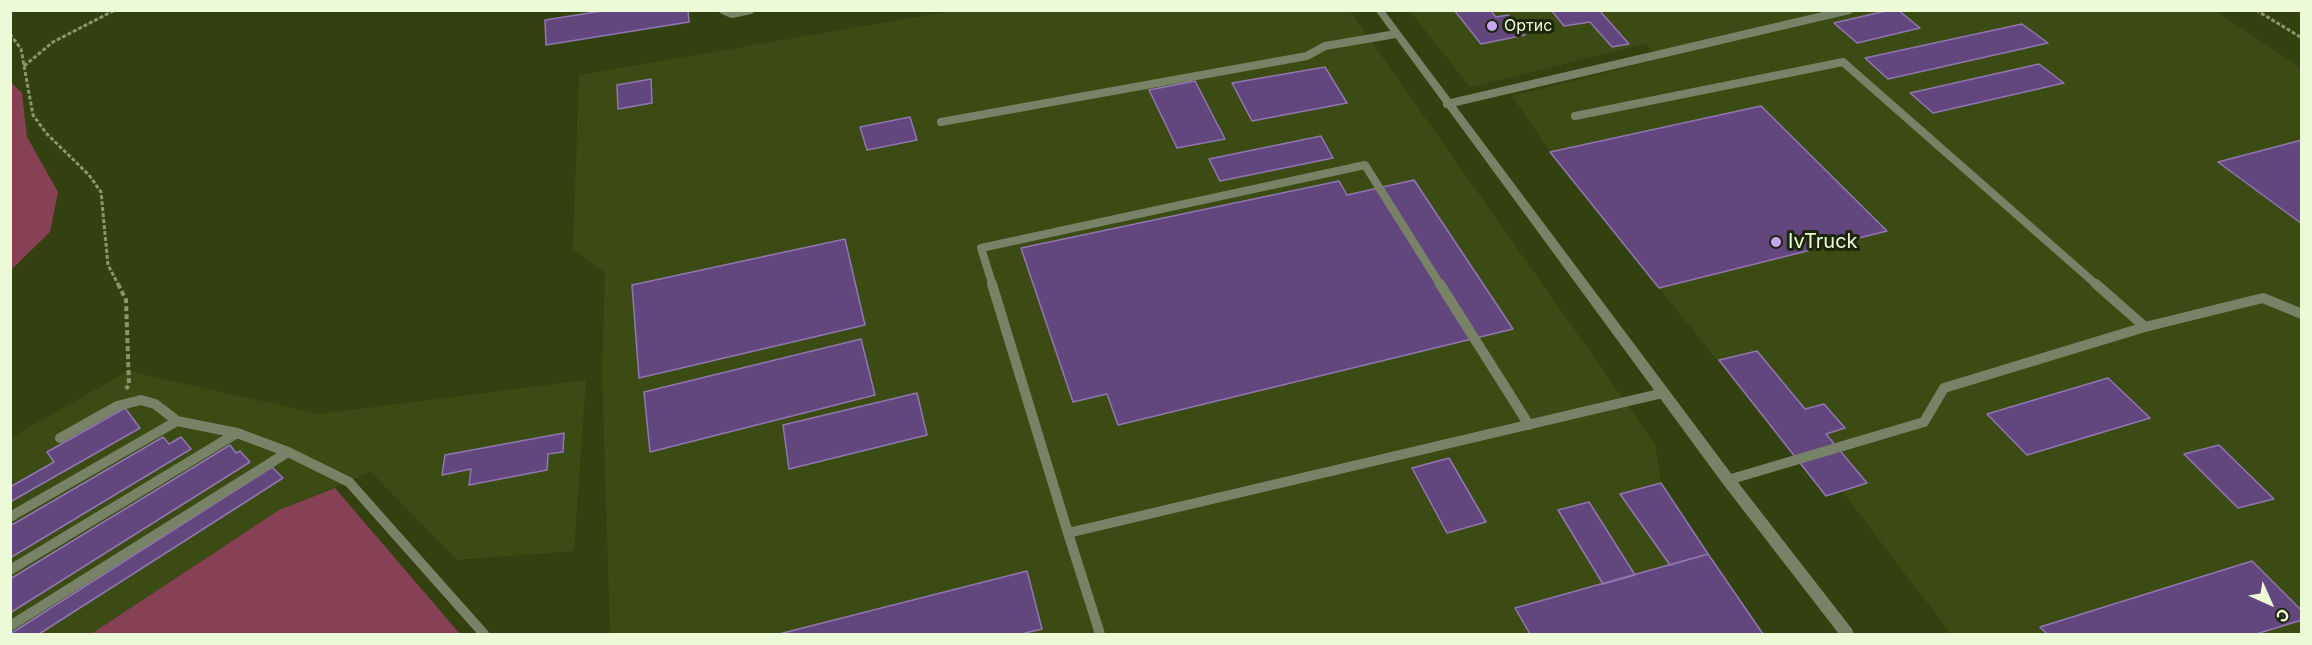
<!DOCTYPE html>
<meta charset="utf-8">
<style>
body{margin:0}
#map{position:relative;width:2312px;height:645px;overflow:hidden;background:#334110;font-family:Inter,sans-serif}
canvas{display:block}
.frame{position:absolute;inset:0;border:12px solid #edfad8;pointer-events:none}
.north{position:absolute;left:2240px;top:573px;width:60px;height:60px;-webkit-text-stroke:4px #1d260b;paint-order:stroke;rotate:135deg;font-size:16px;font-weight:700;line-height:24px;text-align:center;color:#edfad8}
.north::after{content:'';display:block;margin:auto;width:21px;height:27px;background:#edfad8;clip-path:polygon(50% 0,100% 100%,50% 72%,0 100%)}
</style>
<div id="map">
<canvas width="2312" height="645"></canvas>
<div class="frame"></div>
<div class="north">С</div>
</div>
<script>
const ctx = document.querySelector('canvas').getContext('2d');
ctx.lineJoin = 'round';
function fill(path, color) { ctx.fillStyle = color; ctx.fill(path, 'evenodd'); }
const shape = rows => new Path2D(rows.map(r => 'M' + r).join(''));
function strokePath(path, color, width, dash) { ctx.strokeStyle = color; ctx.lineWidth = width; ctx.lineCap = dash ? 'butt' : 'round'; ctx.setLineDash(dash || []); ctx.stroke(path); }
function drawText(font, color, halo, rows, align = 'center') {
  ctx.font = font + ' Inter,sans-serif'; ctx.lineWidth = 6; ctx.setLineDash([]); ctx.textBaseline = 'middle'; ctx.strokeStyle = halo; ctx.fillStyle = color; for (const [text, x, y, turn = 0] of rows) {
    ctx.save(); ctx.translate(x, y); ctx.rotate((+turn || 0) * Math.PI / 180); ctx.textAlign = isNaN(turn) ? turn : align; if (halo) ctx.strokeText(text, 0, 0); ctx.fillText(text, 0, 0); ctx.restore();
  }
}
const built = shape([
 [952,11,1350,11,1655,444,1661,483,1763,634,610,634,602,372,605,273,573,249,579,75],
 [1410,11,2216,11,2301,68,2301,634,1951,634,1842,491,1826,496,1550,152,1512,96,1661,59,1645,44,1470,87],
 [128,371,319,414,586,380,574,551,457,560,371,472,279,510,91,634,11,634,10,438]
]);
const green = shape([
 [11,82,22,93,27,137,58,192,50,232,11,270],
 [335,488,460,634,91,634,279,510]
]);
const building = shape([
 [608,10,688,10,689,22,546,45,545,20,608,10],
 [1454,10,1490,10,1496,17,1508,15,1525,35,1481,44,1454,10],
 [1551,10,1599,10,1629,44,1612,47,1590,22,1564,26,1551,10],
 [1890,10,1898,10,1920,28,1857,43,1834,23,1890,10],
 [2022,24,2048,43,1888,79,1865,58,2022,24],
 [2039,64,2064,83,1933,113,1910,93,2039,64],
 [1325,67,1347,103,1252,121,1232,83,1325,67],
 [651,79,652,103,618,109,617,85,651,79],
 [1195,81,1225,139,1177,148,1149,90,1195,81],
 [1761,106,1887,231,1659,288,1550,152,1761,106],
 [910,117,917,140,867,150,860,127,910,117],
 [1321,136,1333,158,1220,181,1209,159,1321,136],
 [2302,140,2302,224,2218,162,2302,140],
 [1414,180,1513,329,1118,425,1107,394,1073,402,1021,248,1339,181,1347,195,1414,180],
 [845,239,865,325,639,378,632,285,845,239],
 [861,339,875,395,650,452,644,392,861,339],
 [1757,351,1805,409,1824,404,1845,428,1826,434,1867,483,1826,496,1719,360,1757,351],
 [2108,378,2150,418,2027,455,1987,414,2108,378],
 [917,393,927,435,789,469,783,425,917,393],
 [125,408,140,428,10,502,10,487,54,462,47,452,125,408],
 [564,433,563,452,548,454,547,470,469,485,471,469,442,475,445,455,564,433],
 [163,437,169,444,181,437,191,449,10,558,10,526,163,437],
 [230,445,236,453,240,451,250,462,10,613,10,579,230,445],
 [2219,445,2274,499,2238,508,2184,454,2219,445],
 [1449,458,1486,522,1447,533,1412,468,1449,458],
 [272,467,283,478,39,634,10,634,272,467],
 [1661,483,1708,554,1670,565,1620,494,1661,483],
 [1589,502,1635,575,1603,584,1558,510,1589,502],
 [1708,554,1763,634,1530,634,1515,608,1708,554],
 [2252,561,2302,611,2302,620,2256,634,2047,634,2040,627,2252,561],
 [1027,571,1042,629,1021,634,779,634,1027,571]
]);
const pathFar1 = shape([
 [2256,10,2302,38],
 [10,34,21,49,33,115,46,133,89,175,101,192,108,265,119,286],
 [24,66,53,42,115,10]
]);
const path = shape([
 [118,284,126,300,129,385,126,389]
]);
const serviceFar1 = shape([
 [723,10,732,14,750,10],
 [1447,104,1849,10],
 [1575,116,1843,62,2098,286],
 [941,122,1307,56,1325,46,1396,34],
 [993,286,981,248,1365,165,1441,286]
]);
const service = shape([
 [992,284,1068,533],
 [1440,284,1529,425],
 [2096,284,2145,327],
 [177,421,237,433],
 [1728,480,1924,422,1944,388,2145,327,2263,298,2302,314],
 [10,517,177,421,155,404,141,400,117,406,60,438],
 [10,570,237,433,288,452],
 [10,626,288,452,349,482,484,634],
 [1100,634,1068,533,1663,393]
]);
const minor = shape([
 [1375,10,1384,10,1733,476,1852,629,1854,634,1839,634,1723,484,1375,10]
]);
const markers = [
 [1492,26,6,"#c7a6f0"],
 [1776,242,6,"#c7a6f0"]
];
const farPoinames = [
 ["Ортис",1504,26]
];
const poiNames = [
 ["IvTruck",1788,242]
];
fill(built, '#3b4b13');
fill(green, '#864154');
fill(building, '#61477e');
strokePath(building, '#9177b2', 1.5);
strokePath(pathFar1, '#89966c', 3, [4, 2]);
strokePath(path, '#89966c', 4, [5, 3]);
strokePath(serviceFar1, '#788267', 8);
strokePath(service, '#788267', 10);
fill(minor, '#788267');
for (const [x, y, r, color] of markers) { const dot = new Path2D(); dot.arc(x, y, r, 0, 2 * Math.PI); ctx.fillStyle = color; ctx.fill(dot); strokePath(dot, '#1d260b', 2); }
drawText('16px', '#edfad8', '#1d260b', farPoinames, 'left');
drawText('20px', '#edfad8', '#1d260b', poiNames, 'left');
</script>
